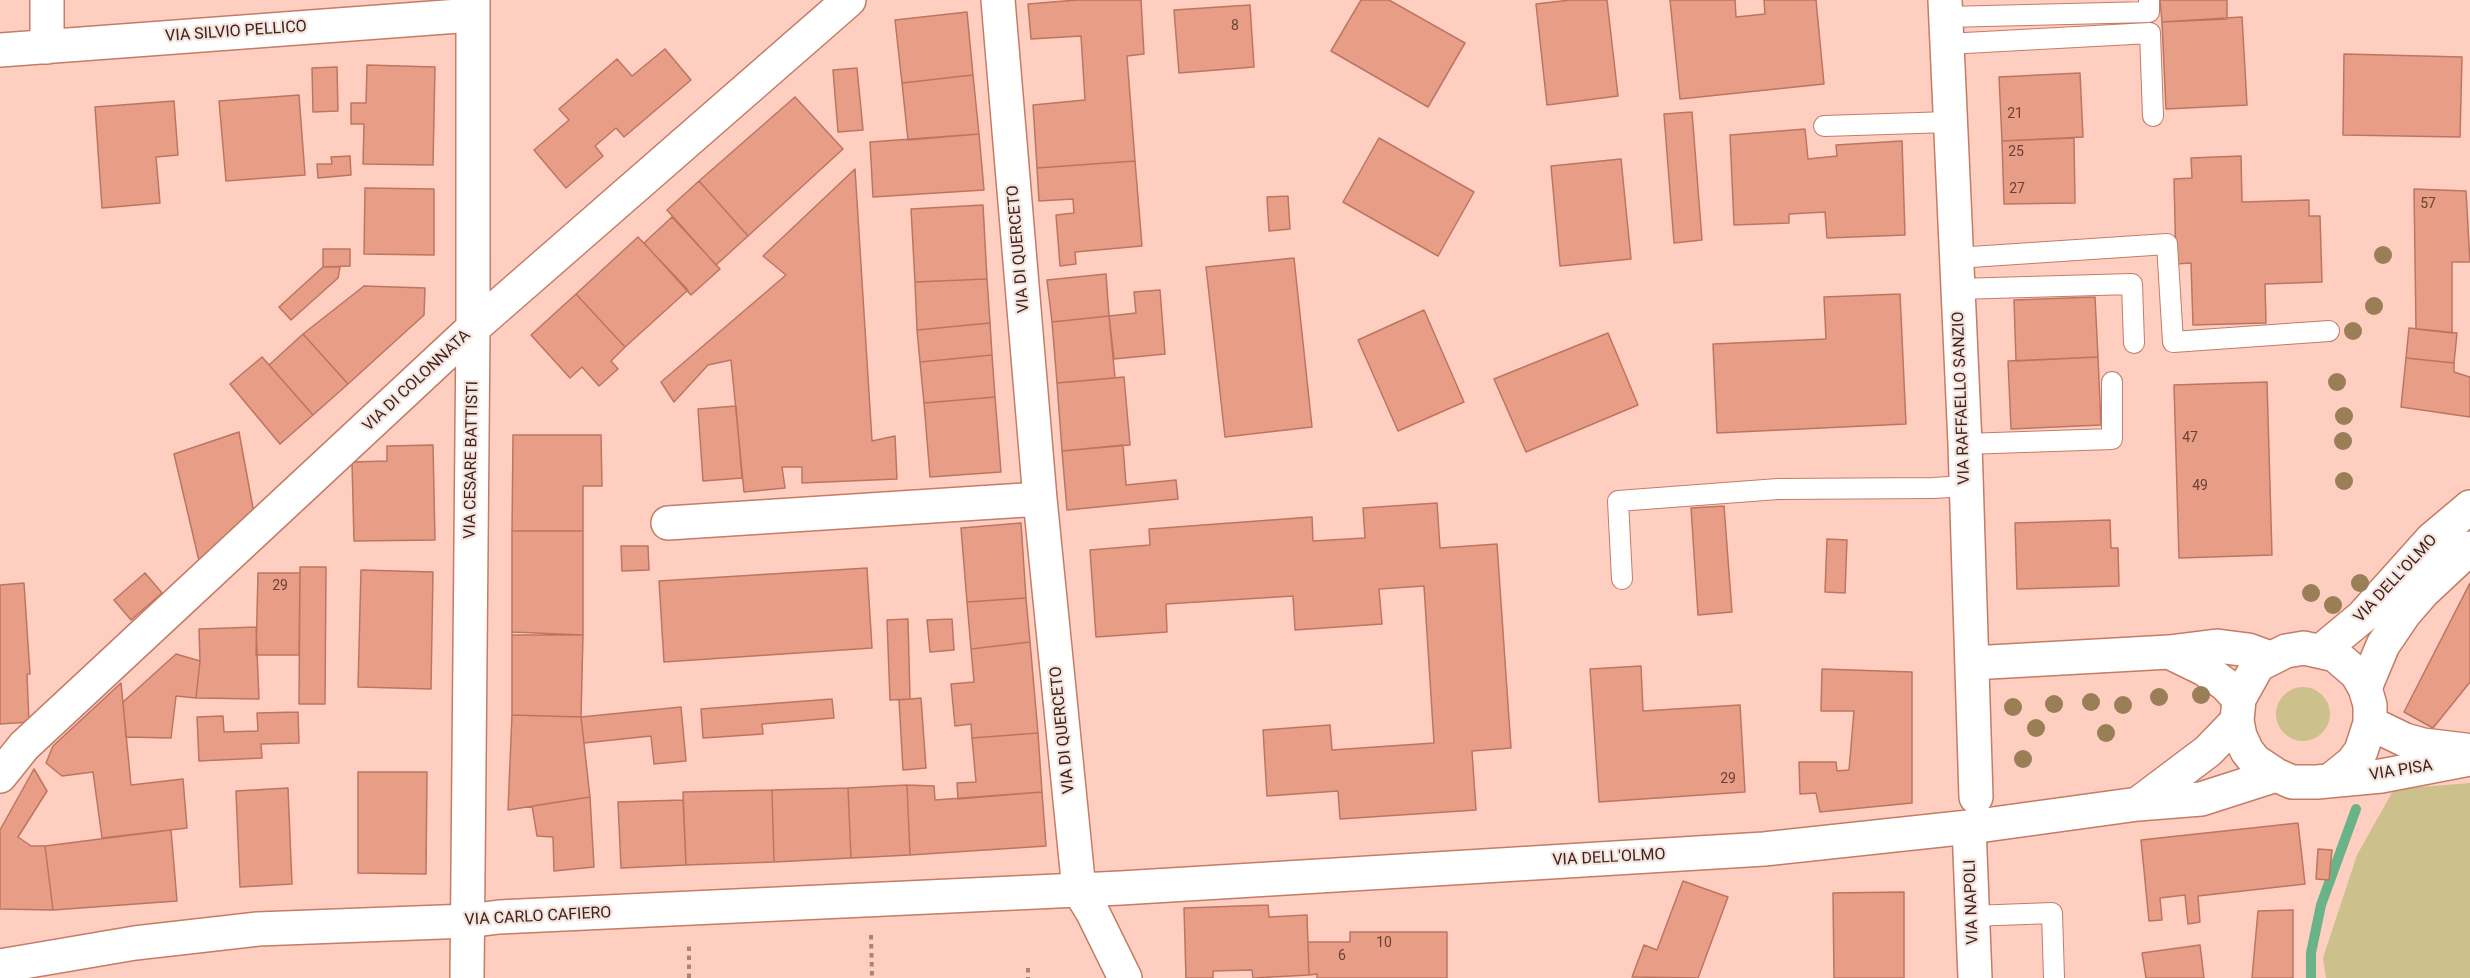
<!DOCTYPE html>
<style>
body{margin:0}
canvas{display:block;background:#fecec0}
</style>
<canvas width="2470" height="978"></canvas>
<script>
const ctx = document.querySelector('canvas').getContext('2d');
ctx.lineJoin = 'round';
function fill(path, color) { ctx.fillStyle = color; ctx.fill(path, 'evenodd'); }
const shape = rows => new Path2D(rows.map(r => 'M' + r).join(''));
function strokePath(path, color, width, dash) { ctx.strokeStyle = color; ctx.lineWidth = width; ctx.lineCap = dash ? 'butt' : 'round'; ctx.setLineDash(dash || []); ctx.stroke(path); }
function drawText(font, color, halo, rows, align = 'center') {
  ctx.font = font + ' Roboto,sans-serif'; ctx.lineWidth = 4.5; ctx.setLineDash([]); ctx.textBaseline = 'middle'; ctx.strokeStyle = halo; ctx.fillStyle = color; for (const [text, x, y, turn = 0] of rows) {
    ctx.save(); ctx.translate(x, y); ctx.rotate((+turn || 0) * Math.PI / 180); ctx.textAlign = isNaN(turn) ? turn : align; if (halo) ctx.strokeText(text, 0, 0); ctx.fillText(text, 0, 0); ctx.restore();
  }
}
const green = shape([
 '2276 714a27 27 0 1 1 54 0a27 27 0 1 1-54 0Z',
 [2470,783,2470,978,2326,978,2323,958,2357,855,2394,789]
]);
const stream = shape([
 [2311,978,2311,953,2321,905,2356,809]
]);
const building = shape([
 [1077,0,1141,0,1144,54,1127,56,1135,161,1037,168,1033,105,1085,100,1081,36,1031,39,1028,4,1077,0],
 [1361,0,1389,0,1465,43,1428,107,1331,51,1361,0],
 [1570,0,1607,0,1618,96,1547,105,1536,4,1570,0],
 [1670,0,1735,0,1736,17,1765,14,1764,0,1816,0,1824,84,1680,99,1670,0],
 [2160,0,2227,0,2227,19,2162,22,2160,0],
 [1250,5,1254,67,1179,73,1174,10,1250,5],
 [967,12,973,75,902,83,895,20,967,12],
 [2242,17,2247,105,2166,109,2162,22,2242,17],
 [665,49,691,80,624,137,616,128,595,146,603,156,566,188,534,150,569,120,559,109,617,59,632,76,665,49],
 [2344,54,2462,57,2460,137,2343,135,2344,54],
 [367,65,435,67,433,165,363,164,364,124,351,124,351,103,366,103,367,65],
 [337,67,338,111,313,112,312,68,337,67],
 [857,68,863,130,838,132,833,70,857,68],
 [2080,73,2083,137,2002,141,1999,77,2080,73],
 [973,75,979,134,908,140,902,83,973,75],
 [299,95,305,175,226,181,219,101,299,95],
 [795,97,843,149,748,236,699,181,795,97],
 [174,101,178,155,156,157,160,203,102,208,95,107,174,101],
 [1692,112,1702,240,1674,243,1664,114,1692,112],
 [1805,129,1808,159,1837,156,1836,145,1902,141,1905,235,1827,238,1825,212,1789,214,1789,223,1734,225,1730,135,1805,129],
 [979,134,984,190,873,197,870,142,979,134],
 [1379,138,1474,192,1438,256,1343,202,1379,138],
 [2074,138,2075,203,2004,204,2002,141,2074,138],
 [350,156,351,175,318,178,317,164,332,164,331,157,350,156],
 [2241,156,2242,202,2309,200,2309,216,2320,216,2322,282,2265,284,2266,323,2193,325,2191,263,2176,264,2174,179,2192,178,2191,158,2241,156],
 [1621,159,1631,259,1560,266,1551,166,1621,159],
 [1135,161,1142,246,1075,252,1076,264,1060,266,1056,215,1074,213,1073,199,1039,201,1037,168,1135,161],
 [855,169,872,441,895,436,897,479,802,483,802,467,782,467,785,488,744,492,731,360,708,365,674,402,661,382,786,275,763,256,855,169],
 [699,181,748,236,716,265,667,210,699,181],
 [365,188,434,189,434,255,364,254,365,188],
 [2414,189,2466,191,2470,262,2452,262,2452,333,2416,329,2414,189],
 [1288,196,1290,229,1269,231,1267,197,1288,196],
 [983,205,987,279,915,282,911,209,983,205],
 [672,217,720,269,691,295,644,243,672,217],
 [638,237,688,290,625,347,576,294,638,237],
 [323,249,350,249,350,266,323,267,323,249],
 [1294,258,1312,427,1225,437,1206,267,1294,258],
 [323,267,340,267,338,278,291,320,279,307,323,267],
 [1106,274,1109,316,1052,322,1047,280,1106,274],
 [987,279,990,323,917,330,915,282,987,279],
 [364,286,425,288,424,315,348,384,303,334,364,286],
 [1160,290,1165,354,1114,359,1109,316,1136,313,1134,292,1160,290],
 [576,294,625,347,611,361,618,369,599,386,582,367,570,378,531,335,576,294],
 [1900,294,1906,424,1717,433,1713,344,1826,339,1824,297,1900,294],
 [2095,297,2098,357,2016,361,2014,300,2095,297],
 [1424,310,1464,402,1398,431,1358,340,1424,310],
 [1109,316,1115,378,1057,383,1052,322,1109,316],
 [990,323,992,355,920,362,917,330,990,323],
 [2409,328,2457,333,2454,363,2406,358,2409,328],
 [1608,333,1638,405,1526,452,1494,379,1608,333],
 [303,334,348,384,313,415,269,365,303,334],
 [992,355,995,397,924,403,920,362,992,355],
 [262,357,313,415,280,444,230,384,262,357],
 [2098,357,2101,425,2011,429,2008,361,2098,357],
 [2406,358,2454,363,2454,372,2470,377,2470,417,2401,407,2406,358],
 [1124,377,1130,445,1062,451,1057,383,1124,377],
 [2267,382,2272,555,2179,558,2174,385,2267,382],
 [995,397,1001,472,930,477,924,403,995,397],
 [736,406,742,478,703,481,698,409,736,406],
 [239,432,255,519,200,565,174,454,239,432],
 [513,435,601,435,602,486,583,486,583,531,512,531,513,435],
 [433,445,435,540,354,541,352,462,387,461,387,446,433,445],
 [1123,445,1126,485,1176,480,1178,499,1067,510,1062,451,1123,445],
 [1437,503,1440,548,1497,544,1511,748,1472,751,1476,810,1340,819,1338,791,1267,796,1263,730,1330,725,1332,750,1434,743,1424,586,1379,589,1382,624,1295,630,1293,596,1166,604,1167,632,1096,637,1090,550,1150,545,1149,529,1312,517,1313,541,1365,538,1363,508,1437,503],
 [1724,506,1732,612,1698,615,1691,508,1724,506],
 [2110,520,2111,548,2118,548,2119,586,2017,589,2015,523,2110,520],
 [1021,523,1026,598,967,602,961,528,1021,523],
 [512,531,583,531,583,635,512,635,512,531],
 [1827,539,1847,540,1845,593,1825,592,1827,539],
 [621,546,648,546,649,570,622,571,621,546],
 [300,567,326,567,325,704,299,704,300,567],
 [867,568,872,648,664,662,659,581,867,568],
 [361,570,433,572,431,689,358,687,361,570],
 [145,573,162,593,131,620,114,600,145,573],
 [258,573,300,573,299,655,256,655,258,573],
 [24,583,30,674,27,674,29,722,0,724,0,585,24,583],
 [2470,583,2470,682,2433,728,2404,712,2470,583],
 [1026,598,1030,642,971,649,967,602,1026,598],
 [908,619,910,699,890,700,887,620,908,619],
 [952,619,954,650,930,652,927,620,952,619],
 [256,627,259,699,196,698,200,661,199,629,256,627],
 [512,632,583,635,581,717,512,715,512,632],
 [1030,642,1038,733,972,738,971,724,955,726,951,684,974,682,971,649,1030,642],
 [176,654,200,661,196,698,176,696,171,738,126,737,123,702,176,654],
 [1641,666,1643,711,1740,705,1745,792,1599,802,1590,669,1641,666],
 [1822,669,1912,672,1912,803,1820,812,1816,793,1800,794,1799,762,1836,762,1837,771,1849,770,1854,711,1821,711,1822,669],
 [121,683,131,785,183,779,187,828,102,838,93,772,62,776,46,763,53,746,121,683],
 [921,698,926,768,903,770,899,700,921,698],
 [832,699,834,718,762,724,763,734,703,738,701,709,832,699],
 [681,707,686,761,654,764,651,736,584,743,581,717,681,707],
 [298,712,299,743,261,744,262,758,199,761,197,717,223,716,224,732,258,731,257,713,298,712],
 [512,715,581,717,590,797,508,810,512,715],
 [1038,733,1042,792,958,799,957,783,976,782,972,738,1038,733],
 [34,769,47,791,18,837,31,846,45,846,53,910,0,909,0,830,34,769],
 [358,772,427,772,426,874,358,873,358,772],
 [907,785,934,786,935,800,1042,792,1046,846,910,855,907,785],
 [907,785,910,855,851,858,848,788,907,785],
 [288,788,292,884,240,887,236,791,288,788],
 [848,788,851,858,774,862,772,790,848,788],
 [772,790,774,862,686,865,683,792,772,790],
 [590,797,594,867,554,871,553,837,537,836,532,806,590,797],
 [683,800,686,865,621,868,618,802,683,800],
 [2298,823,2305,884,2198,896,2200,922,2188,924,2185,895,2160,898,2162,920,2149,921,2141,840,2298,823],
 [171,830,177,901,53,910,45,846,171,830],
 [2318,849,2332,850,2329,880,2316,879,2318,849],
 [1683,881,1728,897,1698,978,1632,977,1644,945,1657,950,1683,881],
 [1904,892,1904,978,1834,978,1833,893,1904,892],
 [1268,905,1269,917,1307,915,1309,975,1253,978,1252,970,1213,971,1213,978,1186,978,1184,908,1268,905],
 [2293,910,2293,978,2252,978,2258,911,2293,910],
 [1350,932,1447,932,1447,978,1317,978,1317,974,1309,975,1308,942,1350,942,1350,932],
 [2200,945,2204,978,2146,978,2142,953,2200,945]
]);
const path = shape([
 [871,935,872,978],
 [1028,968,1028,978],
 [689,978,689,943]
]);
const service = shape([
 [1946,17,2149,12,2149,0],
 [1947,44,2150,33,2153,116],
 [1824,126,1950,122],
 [1956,258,2167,244,2173,342,2329,331],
 [1957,289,2132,284,2134,343],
 [1965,444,2112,439,2112,382],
 [1622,579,1618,501,1778,489,1933,488,1966,486],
 [1972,916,2052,913,2054,978]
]);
const minor = shape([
 [47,0,47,47],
 [998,0,1040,499,1079,890,1093,913,1125,978],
 [1945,0,1965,444,1976,797],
 [0,50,472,15],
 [668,523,1040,499],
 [2169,652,2204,669,2226,685,2239,699],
 [1972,663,2169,652,2217,646,2248,650,2270,658],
 [0,776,24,746,473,328,849,0],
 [1969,827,1975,978],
 [467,978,473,328,473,0]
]);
const tertiary = shape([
 [2321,651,2362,617,2432,539,2470,507],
 [2365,688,2383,645,2404,614,2423,592,2470,548]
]);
const secondary = shape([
 [2370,723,2405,740,2423,745,2465,750],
 [2332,779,2352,763,2361,751,2370,723,2370,705,2365,688,2357,674,2335,655,2304,648,2286,651,2258,665,2239,699,2237,721,2240,736,2247,751,2255,761,2276,775,2292,782,2317,782,2381,776,2470,759],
 [2139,803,2208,751,2237,721],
 [0,966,135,943,258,929,468,921,499,917,1121,888,1764,849,1978,826,2138,804,2201,799,2276,775]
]);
const trees = [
 [2383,255],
 [2374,306],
 [2353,331],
 [2337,382],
 [2344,416],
 [2343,441],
 [2344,481],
 [2360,583],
 [2311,593],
 [2333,605],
 [2201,695],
 [2159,697],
 [2091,702],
 [2054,704],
 [2123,705],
 [2013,707],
 [2036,728],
 [2106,733],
 [2023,759]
];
const numberNames = [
 ["8",1235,26],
 ["21",2015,114],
 ["25",2016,152],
 ["27",2017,189],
 ["57",2428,204],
 ["47",2190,438],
 ["49",2200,486],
 ["29",280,586],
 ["29",1728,779],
 ["10",1384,943],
 ["6",1342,956]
];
const streetNames = [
 ["VIA SILVIO PELLICO",236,32,-4],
 ["VIA DI QUERCETO",1019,249,-95],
 ["VIA DI COLONNATA",417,381,-43],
 ["VIA RAFFAELLO SANZIO",1962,398,-92],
 ["VIA CESARE BATTISTI",472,460,-89],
 ["VIA DELL'OLMO",2396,579,-47],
 ["VIA DI QUERCETO",1063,730,-96],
 ["VIA PISA",2401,771,-9],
 ["VIA DELL'OLMO",1609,858,-3],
 ["VIA NAPOLI",1972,902,-92],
 ["VIA CARLO CAFIERO",538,917,-3]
];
fill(green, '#ccc18c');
strokePath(stream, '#6ab288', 10);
fill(building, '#e89d87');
strokePath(building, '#be7560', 1.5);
strokePath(service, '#c47c66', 22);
strokePath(minor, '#c47c66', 36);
strokePath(tertiary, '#c47c66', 36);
strokePath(secondary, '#c47c66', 36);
strokePath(path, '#aa8276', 4, [4.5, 4.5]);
strokePath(service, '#fff', 20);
strokePath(minor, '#fff', 33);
strokePath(tertiary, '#fff', 33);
strokePath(secondary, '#fff', 33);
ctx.fillStyle = '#9a7e56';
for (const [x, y] of trees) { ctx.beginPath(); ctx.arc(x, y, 9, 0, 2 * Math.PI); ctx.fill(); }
drawText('14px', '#6a4134', null, numberNames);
drawText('16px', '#402219', '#f4e4df', streetNames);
</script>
